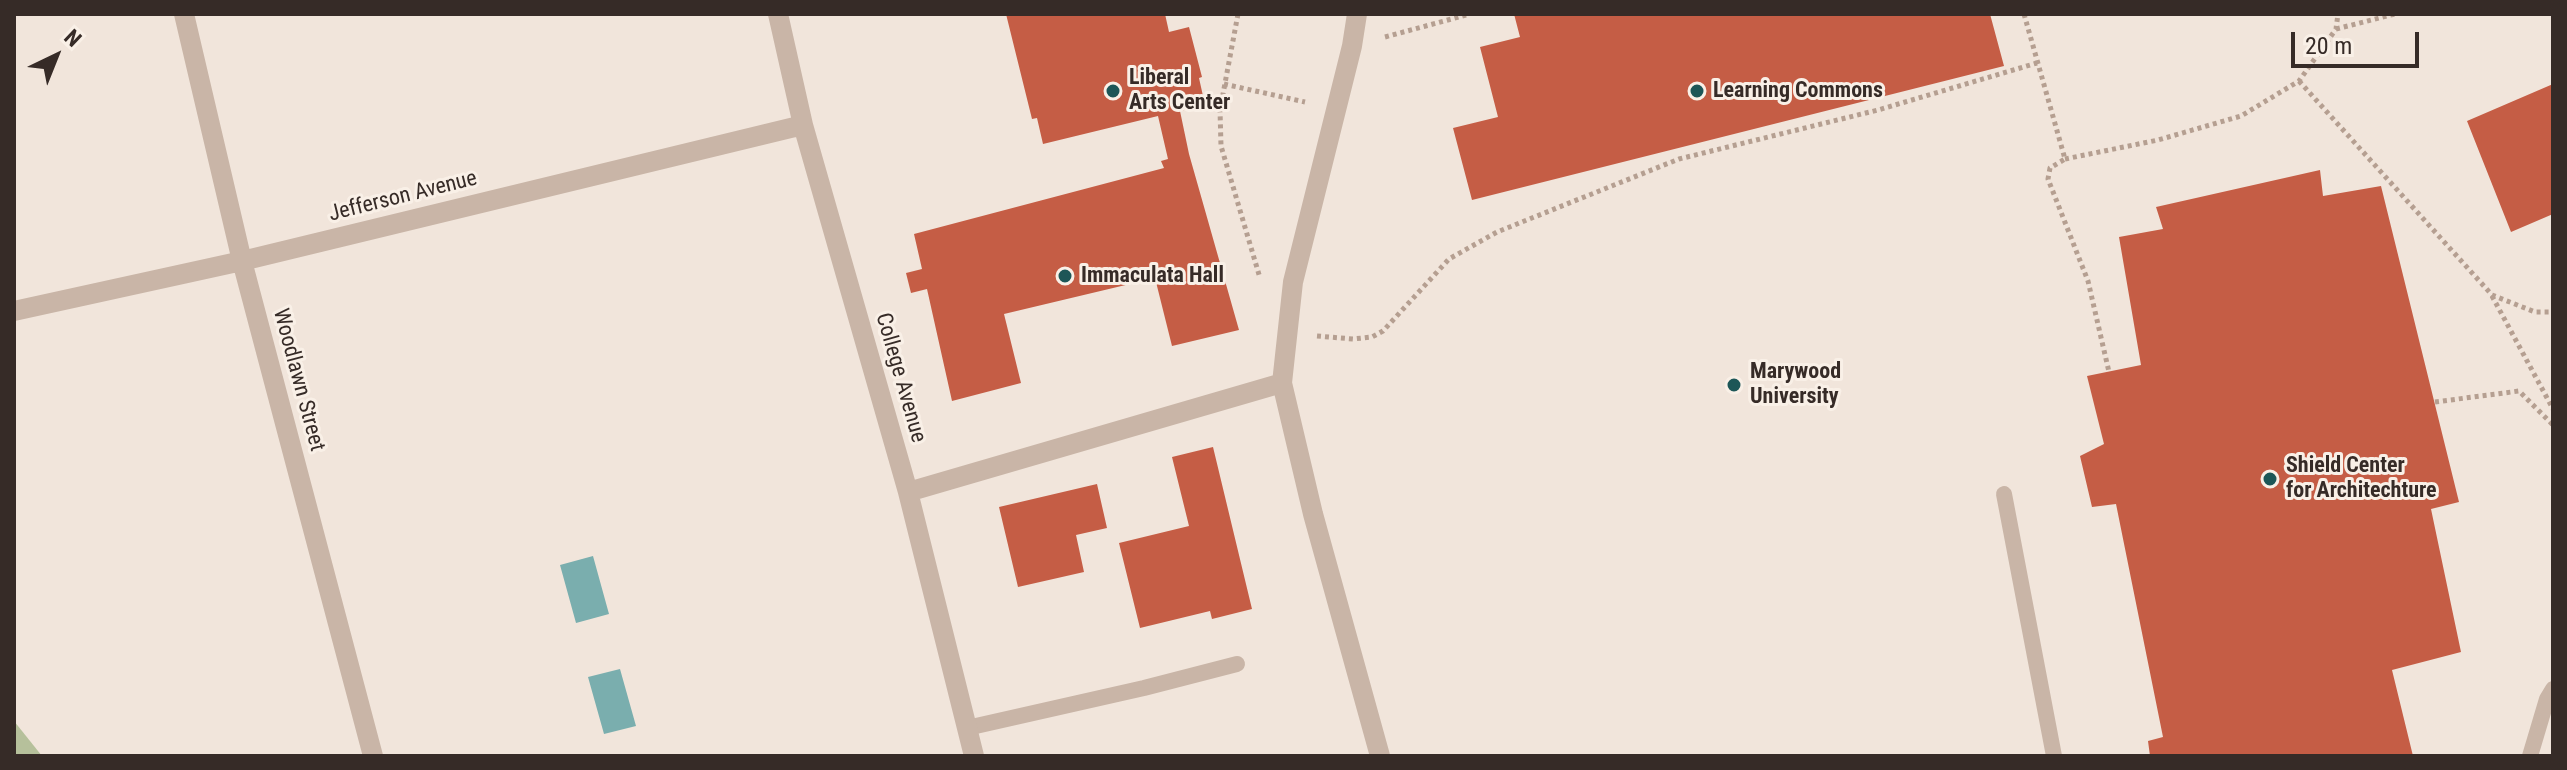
<!DOCTYPE html>
<style>
body{margin:0}
#map{position:relative;width:2567px;height:770px;overflow:hidden;background:#f1e5db;font-family:"Roboto Condensed",sans-serif}
canvas{display:block}
.frame{position:absolute;inset:0;border:16px solid #362b27;pointer-events:none}
.north{position:absolute;left:16px;top:16px;width:80px;height:80px;-webkit-text-stroke:6px #f9f0e7;paint-order:stroke;rotate:43deg;font-size:22px;font-weight:700;line-height:32px;text-align:center;color:#362b27}
.north::after{content:'';display:block;margin:auto;width:28px;height:36px;background:#362b27;clip-path:polygon(50% 0,100% 100%,50% 72%,0 100%)}
.scale{position:absolute;left:2291px;top:32px;width:128px;height:36px;box-sizing:border-box;border:4px solid #362b27;border-top:0;padding-left:10px;font-size:24px;line-height:28px;white-space:nowrap;color:#362b27;-webkit-text-stroke:6px #f9f0e7;paint-order:stroke}
</style>
<div id="map">
<canvas width="2567" height="770"></canvas>
<div class="frame"></div>
<div class="north">N</div>
<div class="scale">20 m</div>
</div>
<script>
const ctx = document.querySelector('canvas').getContext('2d');
ctx.lineJoin = 'round';
function fill(path, color) { ctx.fillStyle = color; ctx.fill(path, 'evenodd'); }
const shape = rows => new Path2D(rows.map(r => 'M' + r).join(''));
function strokePath(path, color, width, dash) { ctx.strokeStyle = color; ctx.lineWidth = width; ctx.lineCap = dash ? 'butt' : 'round'; ctx.setLineDash(dash || []); ctx.stroke(path); }
function drawText(font, color, halo, rows, align = 'center') {
  ctx.font = font + ' "Roboto Condensed",sans-serif'; ctx.lineWidth = 6; ctx.setLineDash([]); ctx.textBaseline = 'middle'; ctx.strokeStyle = halo; ctx.fillStyle = color; for (const [text, x, y, turn = 0] of rows) {
    ctx.save(); ctx.translate(x, y); ctx.rotate((+turn || 0) * Math.PI / 180); ctx.textAlign = isNaN(turn) ? turn : align; if (halo) ctx.strokeText(text, 0, 0); ctx.fillText(text, 0, 0); ctx.restore();
  }
}
const green = shape([
 [14,721,42,756,14,756]
]);
const water = shape([
 [593,556,609,614,576,623,560,565],
 [620,669,636,726,604,734,588,677]
]);
const building = shape([
 [1006,14,1165,14,1169,32,1189,27,1202,77,1199,78,1205,105,1180,111,1189,154,1239,330,1172,346,1155,278,1004,314,1021,383,952,401,927,289,911,293,906,273,922,269,914,234,1164,168,1161,161,1168,159,1158,116,1043,144,1037,118,1032,119],
 [1514,14,1990,14,2004,66,1472,200,1453,128,1498,117,1480,47,1520,37],
 [2553,84,2553,214,2511,232,2467,121],
 [2320,170,2323,196,2381,186,2459,502,2431,509,2461,652,2392,670,2413,756,2150,756,2148,741,2163,737,2116,504,2092,507,2080,456,2104,444,2087,376,2141,365,2119,237,2163,229,2156,207],
 [1213,447,1252,609,1212,619,1210,611,1140,628,1119,543,1189,526,1172,457],
 [1097,484,1107,528,1076,535,1084,572,1018,587,999,507]
]);
const path = shape([
 [1238,14,1220,110,1221,146,1260,278],
 [2024,14,2065,159,2050,168,2048,179,2088,281,2109,372],
 [2336,29,2395,14],
 [1385,37,1470,14],
 [2299,81,2492,295,2535,312,2553,312],
 [1224,84,1305,102],
 [2065,159,2158,140,2241,116,2299,81,2336,29,2338,14],
 [2492,296,2553,409],
 [1317,336,1353,339,1372,337,1383,331,1449,259,1497,232,1679,159,1878,110,2037,63],
 [2435,402,2519,391,2553,425]
]);
const lane = shape([
 [2004,494,2054,756],
 [967,728,1144,688,1237,664],
 [2530,756,2547,699,2553,689]
]);
const street = shape([
 [184,14,242,261,373,756],
 [778,14,803,125,908,492,974,756],
 [1357,14,1352,46,1293,282,1282,383,1313,514,1380,756],
 [14,311,242,261,803,125],
 [908,492,1282,383]
]);
const markers = [
 [1113,91,8,"#1d5657"],
 [1697,91,8,"#1d5657"],
 [1065,276,8,"#1d5657"],
 [1734,385,8,"#1d5657"],
 [2270,479,8,"#1d5657"]
];
const poiNames = [
 ["Liberal",1129,78],
 ["Arts Center",1129,103],
 ["Learning Commons",1713,91],
 ["Immaculata Hall",1081,276],
 ["Marywood",1750,372],
 ["University",1750,397],
 ["Shield Center",2286,466],
 ["for Architechture",2286,491]
];
const streetNames = [
 ["Jefferson Avenue",403,197,-14],
 ["College Avenue",900,378,74],
 ["Woodlawn Street",298,380,75]
];
fill(green, '#b6c09b');
fill(water, '#7aaeae');
fill(building, '#c55d45');
strokePath(path, '#b59f91', 5, [4, 4]);
strokePath(lane, '#c9b5a7', 16);
strokePath(street, '#c9b5a7', 20);
for (const [x, y, r, color] of markers) { const dot = new Path2D(); dot.arc(x, y, r, 0, 2 * Math.PI); ctx.fillStyle = color; ctx.fill(dot); strokePath(dot, '#f9f0e7', 3); }
drawText('bold 22px', '#362b27', '#f9f0e7', poiNames, 'left');
drawText('22px', '#362b27', '#f9f0e7', streetNames);
</script>
